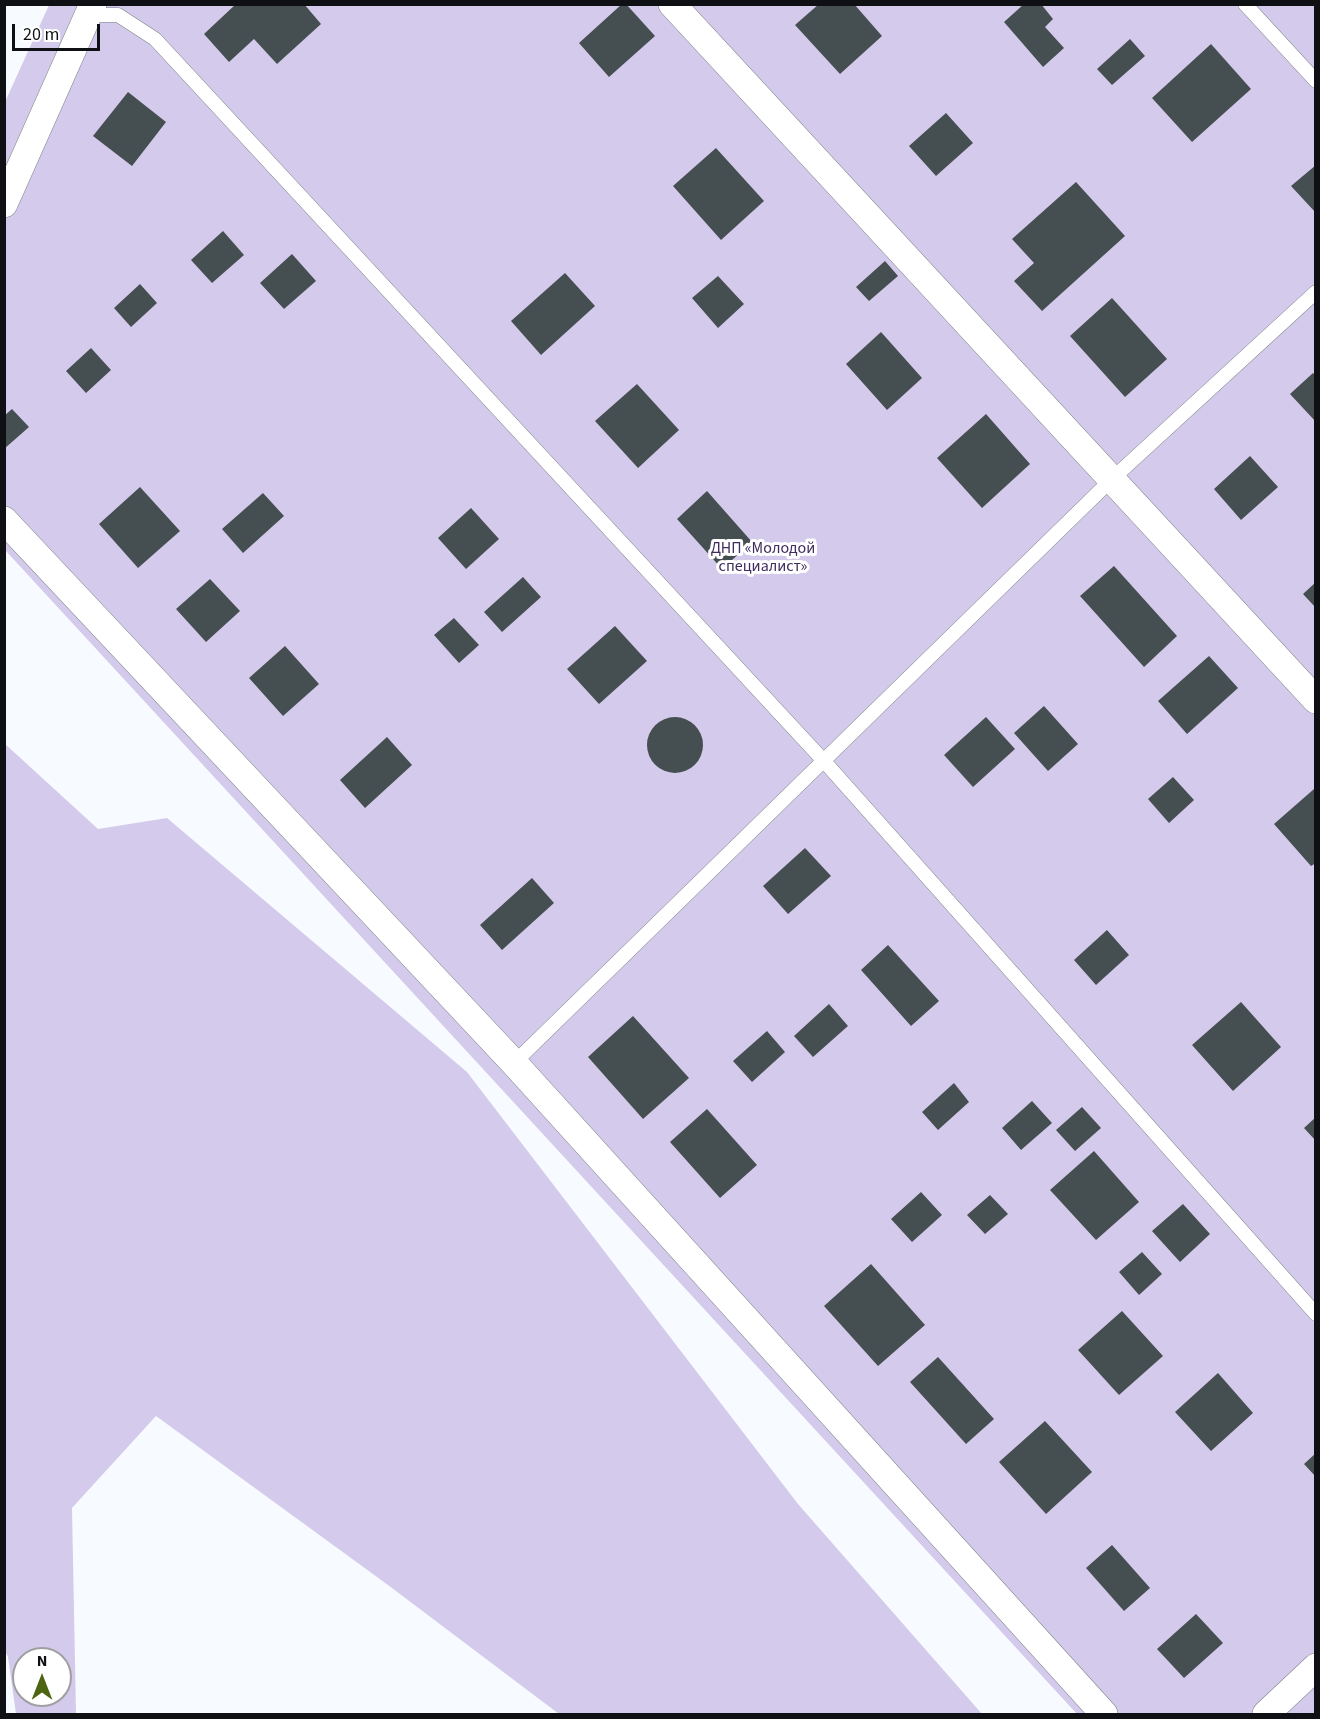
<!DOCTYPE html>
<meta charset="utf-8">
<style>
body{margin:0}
#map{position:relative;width:1320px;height:1719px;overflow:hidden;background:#f7fbff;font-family:"Source Sans 3",sans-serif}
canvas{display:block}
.frame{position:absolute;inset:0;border:6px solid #0e1013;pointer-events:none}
.north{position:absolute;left:12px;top:1647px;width:60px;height:60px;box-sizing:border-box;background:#fff;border:2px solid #9f9fa1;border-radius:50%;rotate:0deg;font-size:16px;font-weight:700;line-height:24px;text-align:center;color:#0e1013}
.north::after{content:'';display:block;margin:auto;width:21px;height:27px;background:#4d6513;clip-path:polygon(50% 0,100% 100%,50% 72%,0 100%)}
.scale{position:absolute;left:12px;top:24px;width:88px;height:27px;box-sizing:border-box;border:3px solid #0e1013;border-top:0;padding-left:8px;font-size:18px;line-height:21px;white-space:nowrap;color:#0e1013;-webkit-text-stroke:4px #fff;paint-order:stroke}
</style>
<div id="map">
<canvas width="1320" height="1719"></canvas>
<div class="frame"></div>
<div class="north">N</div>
<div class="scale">20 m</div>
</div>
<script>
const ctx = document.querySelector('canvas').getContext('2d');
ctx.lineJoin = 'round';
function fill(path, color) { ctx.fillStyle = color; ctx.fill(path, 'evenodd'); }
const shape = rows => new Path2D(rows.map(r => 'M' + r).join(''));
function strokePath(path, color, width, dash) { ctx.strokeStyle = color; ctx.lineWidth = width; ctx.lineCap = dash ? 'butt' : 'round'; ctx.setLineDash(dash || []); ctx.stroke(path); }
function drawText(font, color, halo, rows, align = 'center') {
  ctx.font = font + ' "Source Sans 3",sans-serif'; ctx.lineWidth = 6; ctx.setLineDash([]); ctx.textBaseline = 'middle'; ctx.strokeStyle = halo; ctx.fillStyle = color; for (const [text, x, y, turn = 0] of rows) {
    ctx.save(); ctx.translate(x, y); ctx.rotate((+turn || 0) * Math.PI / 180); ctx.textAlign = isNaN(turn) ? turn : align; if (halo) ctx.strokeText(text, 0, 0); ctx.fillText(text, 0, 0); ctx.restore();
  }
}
const green = shape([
 [49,5,1315,5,1315,1714,1077,1714,5,550,5,102],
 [4,743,98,829,167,818,467,1072,798,1504,982,1714,559,1714,388,1585,156,1416,72,1508,76,1714,16,1714,8,1657,4,1649],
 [24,1659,60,1659,60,1695,24,1695]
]);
const building = shape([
 [236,4,304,4,321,24,277,64,254,39,229,62,204,34],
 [622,4,626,4,655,36,609,77,579,43],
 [819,4,854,4,882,36,840,74,795,25],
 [1024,4,1041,4,1053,19,1045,27,1064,48,1043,67,1004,22],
 [1130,39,1145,56,1112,85,1097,69],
 [1211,44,1251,89,1192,142,1152,98],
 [128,92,166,122,132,166,93,136],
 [946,113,973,143,936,176,909,146],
 [716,148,764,201,721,240,673,186],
 [1316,165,1316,213,1291,186],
 [1076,182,1125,236,1042,311,1014,281,1034,263,1012,239],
 [223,231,244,255,212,283,191,260],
 [292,254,316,281,284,309,260,283],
 [885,261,898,276,869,301,856,287],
 [565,273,595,306,541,355,511,321],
 [718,276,744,304,718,328,692,298],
 [140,284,157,303,131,327,114,308],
 [1112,298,1167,359,1125,397,1070,336],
 [881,332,922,378,887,410,846,364],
 [91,348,111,370,86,393,66,371],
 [1313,373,1316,376,1316,422,1290,394],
 [637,384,679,430,638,468,595,421],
 [12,409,29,427,4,449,4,416],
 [986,414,1030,464,982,508,937,458],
 [1250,456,1278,487,1241,520,1214,489],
 [140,487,180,531,138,568,99,524],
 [707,491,752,542,722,569,677,519],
 [263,493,284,516,243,553,222,529],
 [471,508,499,539,466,569,438,538],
 [1114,566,1177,636,1144,667,1080,596],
 [523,577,541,597,502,632,484,612],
 [210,579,240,611,206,642,176,609],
 [1316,582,1316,608,1303,594],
 [454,618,479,645,459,663,434,635],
 [615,626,647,661,599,704,567,669],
 [285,646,319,684,283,716,249,678],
 [1209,656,1238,688,1187,734,1158,701],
 [1044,706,1078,744,1048,771,1014,733],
 '647 745a28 28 0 1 1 56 0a28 28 0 1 1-56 0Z',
 [986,717,1015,749,973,787,944,755],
 [387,737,412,765,365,808,340,780],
 [1173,777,1194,800,1169,823,1148,799],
 [1314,789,1316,791,1316,863,1311,866,1274,824],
 [805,848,831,876,788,914,763,886],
 [532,878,554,903,502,950,480,925],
 [1107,930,1129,955,1096,985,1074,960],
 [888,945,939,1001,911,1026,861,970],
 [1241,1002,1281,1047,1233,1091,1192,1045],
 [829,1004,848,1026,813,1057,794,1036],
 [633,1016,689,1078,643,1119,588,1057],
 [767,1031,785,1052,752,1082,733,1061],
 [954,1083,969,1102,938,1130,922,1112],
 [1032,1101,1052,1123,1021,1150,1002,1128],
 [1082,1107,1101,1128,1075,1151,1056,1130],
 [707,1109,757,1165,720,1198,670,1142],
 [1316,1117,1316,1141,1304,1128],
 [1094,1151,1139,1202,1096,1240,1050,1190],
 [921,1192,942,1215,912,1242,891,1219],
 [990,1195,1008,1214,985,1234,967,1215],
 [1183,1204,1210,1234,1180,1262,1152,1231],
 [1142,1252,1162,1274,1139,1295,1119,1272],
 [871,1264,925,1325,878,1366,824,1306],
 [1122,1311,1163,1356,1119,1395,1078,1350],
 [938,1357,994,1419,966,1444,910,1382],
 [1218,1373,1253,1413,1211,1451,1175,1412],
 [1045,1421,1092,1472,1046,1514,999,1462],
 [1316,1453,1316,1477,1304,1464],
 [1112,1545,1150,1588,1124,1611,1086,1568],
 [1196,1614,1223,1643,1184,1678,1157,1649]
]);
const service = shape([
 [1245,4,1316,81],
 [88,15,118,15,155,39,823,760,1316,1314],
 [514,1063,1111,480,1316,292]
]);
const minor = shape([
 [672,4,1316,700],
 [4,204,93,4],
 [4,520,514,1063,1104,1714],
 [1266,1714,1316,1667]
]);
const parkNames = [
 ["ДНП «Молодой",763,549],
 ["специалист»",763,567]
];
fill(green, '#d4caeb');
fill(building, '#454e51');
strokePath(service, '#7c8289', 15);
strokePath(minor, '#7c8289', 28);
strokePath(service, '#fff', 14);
strokePath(minor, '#fff', 27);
drawText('16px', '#402d5f', '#fff', parkNames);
</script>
